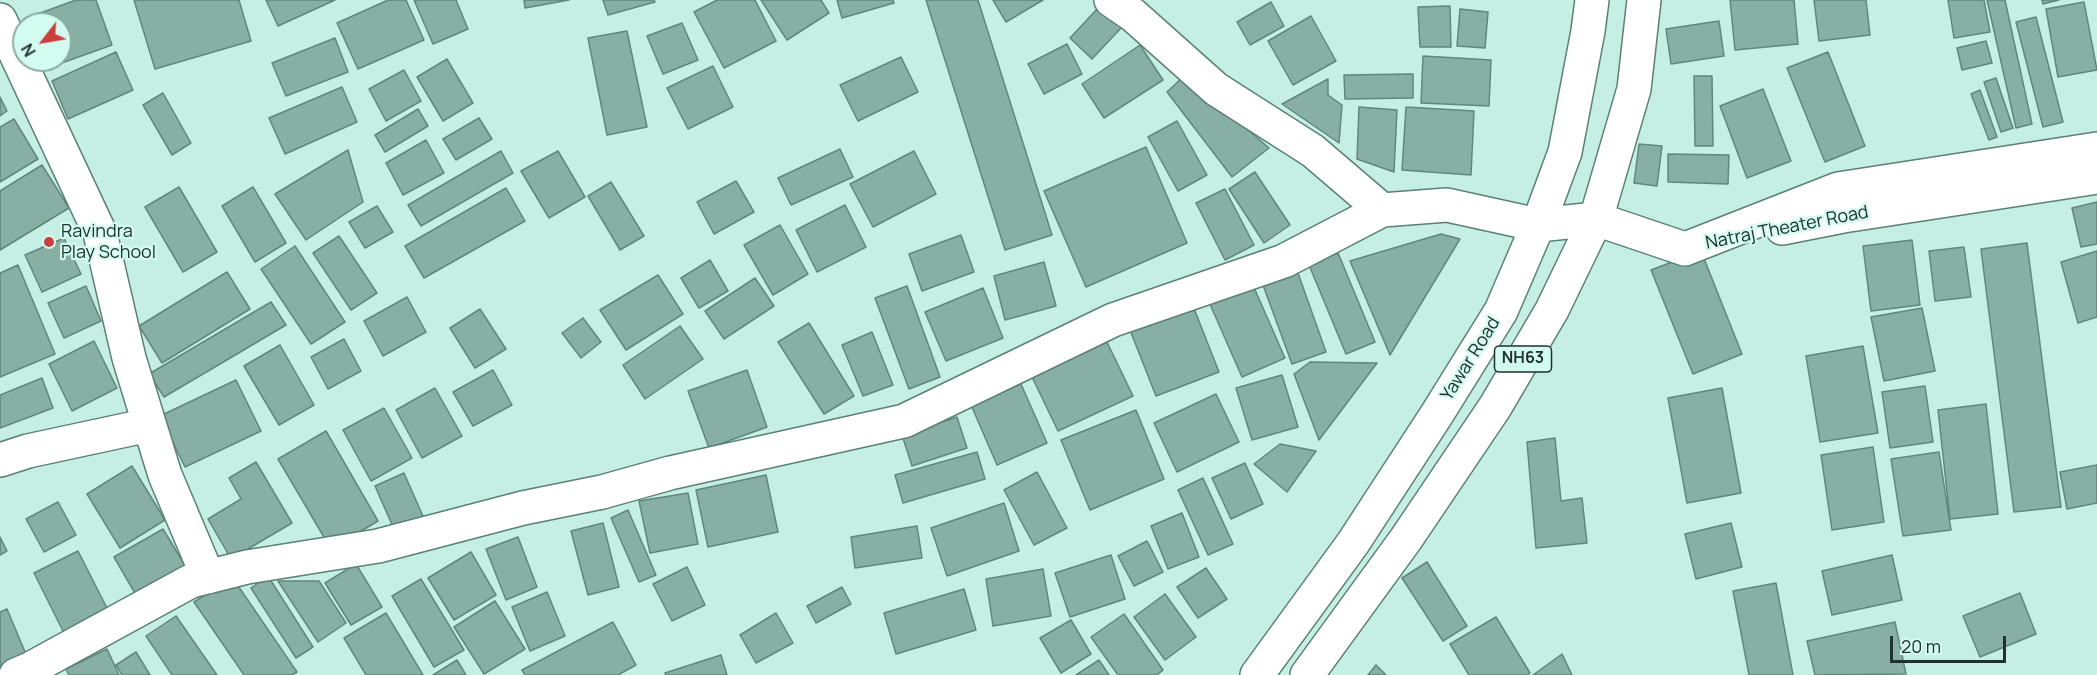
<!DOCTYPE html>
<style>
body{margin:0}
#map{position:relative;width:2097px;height:675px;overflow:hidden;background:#c5efe2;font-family:Manrope,sans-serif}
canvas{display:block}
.north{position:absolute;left:12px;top:12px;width:60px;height:60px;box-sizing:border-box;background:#d2fcef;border:2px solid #8baba1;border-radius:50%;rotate:239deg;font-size:16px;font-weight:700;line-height:24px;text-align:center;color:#21312d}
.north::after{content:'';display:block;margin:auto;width:21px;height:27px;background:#cc3d3e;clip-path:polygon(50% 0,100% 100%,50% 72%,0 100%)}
.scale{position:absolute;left:1890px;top:636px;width:116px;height:27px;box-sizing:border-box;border:3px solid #21312d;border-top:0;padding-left:8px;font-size:18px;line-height:21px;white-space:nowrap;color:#21312d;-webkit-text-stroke:4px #d2fcef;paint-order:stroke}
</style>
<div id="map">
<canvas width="2097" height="675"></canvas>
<div class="north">N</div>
<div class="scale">20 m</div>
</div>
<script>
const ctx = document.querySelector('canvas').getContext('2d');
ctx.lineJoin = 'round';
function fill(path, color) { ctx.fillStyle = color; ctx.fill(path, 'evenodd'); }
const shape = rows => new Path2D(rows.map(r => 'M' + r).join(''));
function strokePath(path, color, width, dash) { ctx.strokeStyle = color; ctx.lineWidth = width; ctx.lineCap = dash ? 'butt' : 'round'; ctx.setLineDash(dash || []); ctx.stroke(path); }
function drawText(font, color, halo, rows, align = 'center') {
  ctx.font = font + ' Manrope,sans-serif'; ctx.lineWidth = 4.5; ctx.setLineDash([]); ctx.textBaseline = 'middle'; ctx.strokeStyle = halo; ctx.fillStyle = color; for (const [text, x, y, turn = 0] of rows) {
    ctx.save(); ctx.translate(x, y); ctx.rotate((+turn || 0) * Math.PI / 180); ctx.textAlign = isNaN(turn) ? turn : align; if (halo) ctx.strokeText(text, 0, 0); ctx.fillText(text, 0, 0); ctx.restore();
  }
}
const building = shape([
 [76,0,96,0,112,45,42,70,38,60,60,60,60,24,26,24,24,19,76,0],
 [134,0,239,0,251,41,155,69,134,0],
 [266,0,335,0,278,26,266,0],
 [388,0,406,0,424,40,358,69,337,23,388,0],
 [414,0,456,0,468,29,433,44,414,0],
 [524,0,569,0,525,8,524,0],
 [603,0,654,0,655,2,608,15,603,0],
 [717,0,755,0,776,41,724,68,694,12,717,0],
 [761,0,821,0,829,13,787,40,761,0],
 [837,0,893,0,894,3,842,18,837,0],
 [926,0,978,0,1052,235,1005,250,926,0],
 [993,0,1043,0,1006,22,993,0],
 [1730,0,1794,0,1798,44,1735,50,1730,0],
 [1814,0,1866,0,1870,35,1819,41,1814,0],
 [1948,0,1984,0,1990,32,1954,38,1948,0],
 [1987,0,2005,0,2032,124,2016,128,1987,0],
 [2042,0,2059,0,2043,4,2042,0],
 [1271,2,1284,26,1250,45,1237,22,1271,2],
 [2084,2,2097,70,2058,77,2046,9,2084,2],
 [1450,6,1451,47,1420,47,1418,7,1450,6],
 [1099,7,1122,27,1092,59,1070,38,1099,7],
 [1460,9,1488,12,1485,48,1457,46,1460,9],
 [1311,16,1336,61,1293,85,1268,41,1311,16],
 [2036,17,2063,122,2043,127,2016,22,2036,17],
 [1719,21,1724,56,1671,64,1666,29,1719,21],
 [682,23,698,60,663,74,647,36,682,23],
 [627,31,647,127,607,135,588,38,627,31],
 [335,38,348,72,286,96,272,63,335,38],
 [1986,41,1992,63,1962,70,1957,48,1986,41],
 [1067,44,1082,74,1044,94,1028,64,1067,44],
 [1140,45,1163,80,1104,118,1082,84,1140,45],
 [116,52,133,90,68,119,52,81,116,52],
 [1828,52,1865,146,1825,162,1787,68,1828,52],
 [1423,56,1491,60,1489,106,1421,103,1423,56],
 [901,57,918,92,858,121,840,85,901,57],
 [447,59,473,103,443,121,417,77,447,59],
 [713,66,733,107,688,129,667,88,713,66],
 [404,70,421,101,386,121,369,89,404,70],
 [1413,74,1413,98,1345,99,1344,75,1413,74],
 [1185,75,1269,148,1232,177,1167,92,1185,75],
 [1694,76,1712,76,1713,146,1695,146,1694,76],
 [1996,78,2013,128,2001,132,1984,82,1996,78],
 [1328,79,1328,95,1342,105,1339,143,1282,104,1328,79],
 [342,87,357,122,285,154,269,118,342,87],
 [1763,89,1791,161,1747,178,1720,106,1763,89],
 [1980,90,1997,137,1989,140,1971,94,1980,90],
 [163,93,191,143,172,155,143,105,163,93],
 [0,97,7,111,0,116,0,97],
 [1359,107,1397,110,1394,172,1357,159,1359,107],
 [1406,107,1474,111,1471,175,1402,170,1406,107],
 [418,109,428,126,385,152,375,135,418,109],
 [479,118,492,139,456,160,443,139,479,118],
 [14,119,38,159,0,182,0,127,14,119],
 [1177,121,1207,175,1178,191,1148,137,1177,121],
 [426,140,444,173,403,195,386,163,426,140],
 [1639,144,1662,146,1657,186,1634,183,1639,144],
 [1146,147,1187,243,1086,287,1044,191,1146,147],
 [840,149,853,177,791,205,778,178,840,149],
 [348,150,363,202,306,240,275,194,348,150],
 [501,151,513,173,421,226,408,205,501,151],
 [558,151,585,197,549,218,521,171,558,151],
 [914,151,936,194,873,227,850,184,914,151],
 [1668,154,1729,155,1728,184,1668,182,1668,154],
 [42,165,69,208,0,250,0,191,42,165],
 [1255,172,1290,225,1264,243,1229,189,1255,172],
 [736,181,754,212,714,234,697,202,736,181],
 [611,182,644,236,620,250,588,196,611,182],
 [179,187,217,252,183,272,145,207,179,187],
 [253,187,286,243,255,262,222,206,253,187],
 [506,188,525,221,424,278,405,246,506,188],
 [1225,189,1254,245,1225,260,1196,203,1225,189],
 [2097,202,2097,244,2081,247,2072,208,2097,202],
 [845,205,866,247,817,272,796,230,845,205],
 [377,206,393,232,365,248,349,222,377,206],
 [780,225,808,274,773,295,744,245,780,225],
 [1441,234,1460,239,1390,355,1350,261,1441,234],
 [961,235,974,272,922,291,909,254,961,235],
 [339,236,377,293,351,310,313,253,339,236],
 [64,238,81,274,42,292,25,255,64,238],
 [1912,240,1920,305,1871,311,1863,246,1912,240],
 [2027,243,2061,507,2014,512,1981,249,2027,243],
 [295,246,345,322,311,344,261,269,295,246],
 [1964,247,1971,297,1935,301,1929,251,1964,247],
 [1701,251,1742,354,1693,374,1651,270,1701,251],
 [2097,251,2097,317,2078,323,2061,262,2097,251],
 [1338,253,1375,342,1346,354,1309,265,1338,253],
 [710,260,728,291,699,308,681,278,710,260],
 [1044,262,1056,306,1005,320,994,276,1044,262],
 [18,265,55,354,0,377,0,273,18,265],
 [227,272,250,309,162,363,139,326,227,272],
 [1298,273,1326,352,1292,364,1263,285,1298,273],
 [658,275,683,314,626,350,600,310,658,275],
 [755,278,774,306,724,339,705,311,755,278],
 [1252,283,1285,358,1242,377,1209,302,1252,283],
 [86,286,101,321,64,338,48,303,86,286],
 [907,286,940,377,909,389,875,298,907,286],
 [983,288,1003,338,946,361,925,312,983,288],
 [407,297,426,332,383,356,364,321,407,297],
 [1191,301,1219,372,1156,396,1128,325,1191,301],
 [271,302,286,325,164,397,149,374,271,302],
 [1922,308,1935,371,1884,381,1871,317,1922,308],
 [480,309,506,349,475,368,450,328,480,309],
 [583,318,601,342,581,358,562,333,583,318],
 [809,323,854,396,824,414,778,342,809,323],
 [680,326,703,359,645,399,623,365,680,326],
 [872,332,893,385,863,396,842,345,872,332],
 [344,339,361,371,328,389,311,357,344,339],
 [94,341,117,388,72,411,49,364,94,341],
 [1107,342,1133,396,1058,431,1032,377,1107,342],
 [280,345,314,405,279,425,244,366,280,345],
 [1863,346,1878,433,1820,442,1806,356,1863,346],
 [1310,362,1377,363,1319,440,1294,374,1310,362],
 [493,370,512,405,473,426,453,392,493,370],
 [747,370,767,427,709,448,688,391,747,370],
 [1282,375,1298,427,1252,440,1236,388,1282,375],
 [42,378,53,408,0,428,0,395,42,378],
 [236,380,261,431,185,467,160,416,236,380],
 [1021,384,1047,443,997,465,971,405,1021,384],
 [1925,386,1933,442,1890,448,1882,392,1925,386],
 [435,388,462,436,422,458,396,410,435,388],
 [1722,388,1741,493,1687,503,1668,398,1722,388],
 [1216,394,1239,442,1177,472,1154,423,1216,394],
 [1986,404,1998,514,1950,519,1938,410,1986,404],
 [384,408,412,458,371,481,343,430,384,408],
 [1136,410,1164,479,1090,510,1061,440,1136,410],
 [957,417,967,448,912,466,902,435,957,417],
 [326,431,378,521,331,549,278,459,326,431],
 [1555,438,1561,501,1582,498,1587,543,1536,548,1527,442,1555,438],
 [1280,444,1316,451,1287,492,1254,464,1280,444],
 [1873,447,1884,522,1832,530,1821,455,1873,447],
 [977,452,985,479,903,503,895,475,977,452],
 [1939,452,1951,530,1903,536,1891,459,1939,452],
 [256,462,292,523,231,559,208,519,241,499,229,478,256,462],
 [1245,463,1263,504,1231,519,1212,478,1245,463],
 [2097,465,2097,503,2067,509,2060,472,2097,465],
 [132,466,165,520,120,548,87,494,132,466],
 [1037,472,1067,528,1034,545,1004,490,1037,472],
 [404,473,426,523,397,536,375,486,404,473],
 [766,475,778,532,708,547,696,490,766,475],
 [1203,478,1233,544,1208,555,1178,490,1203,478],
 [688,493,698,544,650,553,639,501,688,493],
 [58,502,76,535,44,552,26,519,58,502],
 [1004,503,1019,551,947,576,931,528,1004,503],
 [628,510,656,575,639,582,611,518,628,510],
 [1182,513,1199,557,1168,569,1151,526,1182,513],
 [603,523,619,587,588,595,571,531,603,523],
 [1731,523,1742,567,1696,579,1685,534,1731,523],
 [917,526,922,558,855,568,851,537,917,526],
 [163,529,186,567,136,595,114,557,163,529],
 [0,537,7,551,0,555,0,537],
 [518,537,537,587,506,600,486,549,518,537],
 [1147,541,1163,572,1134,586,1118,556,1147,541],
 [78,551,110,614,66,637,34,573,78,551],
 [471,552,496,595,454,620,428,578,471,552],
 [1111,555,1125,599,1070,617,1055,573,1111,555],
 [1892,555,1902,600,1832,615,1822,571,1892,555],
 [1427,562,1467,626,1443,641,1402,578,1427,562],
 [356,564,382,607,351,625,325,583,356,564],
 [687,567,705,605,672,621,653,584,687,567],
 [1206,568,1227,599,1198,618,1177,587,1206,568],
 [1043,569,1051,616,993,626,986,579,1043,569],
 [268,576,313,647,296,658,251,588,268,576],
 [232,577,297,672,292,675,244,675,194,602,232,577],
 [421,579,464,650,434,667,392,596,421,579],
 [278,581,319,581,346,623,318,642,278,581],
 [1776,583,1793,675,1749,675,1733,591,1776,583],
 [842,587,851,604,816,623,807,606,842,587],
 [964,589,976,630,896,654,884,613,964,589],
 [547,592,565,636,530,651,512,607,547,592],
 [2020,593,2036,634,1980,657,1963,616,2020,593],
 [1165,594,1196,637,1165,660,1134,617,1165,594],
 [495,601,525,649,484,674,454,627,495,601],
 [7,609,28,659,0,671,0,612,7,609],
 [386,613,423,675,366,675,344,638,386,613],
 [776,613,793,643,756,663,740,635,776,613],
 [1124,614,1163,670,1157,675,1118,675,1091,637,1124,614],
 [176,616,217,675,172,675,146,636,176,616],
 [1496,617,1530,673,1527,675,1469,675,1450,644,1496,617],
 [1071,620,1091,654,1061,673,1040,638,1071,620],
 [613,622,636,665,618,675,525,675,522,670,613,622],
 [1895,622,1906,674,1815,675,1807,641,1895,622],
 [107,649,119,675,69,675,66,669,107,649],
 [136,652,150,675,122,675,116,665,136,652],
 [1562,654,1572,675,1533,675,1562,654],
 [721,655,727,675,666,675,665,673,721,655],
 [457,660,466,675,433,675,457,660],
 [1099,660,1109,675,1076,675,1099,660],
 [1376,665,1386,675,1368,675,1376,665]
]);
const street = shape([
 [1111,0,1133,15,1216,89,1313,151,1382,210],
 [0,20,100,233,129,358,165,475,208,577],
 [0,460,28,451,149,425],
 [16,675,30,669,191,581,247,567,378,546,523,508,602,492,670,473,904,421,1113,320,1284,261,1382,210,1447,205,1538,225]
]);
const secondary = shape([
 [1538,225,1596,219,1685,249],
 [1782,228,1843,216,2097,177],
 [1685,249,1838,189,2097,149]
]);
const highway = shape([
 [1257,675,1353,543,1437,414,1501,311,1538,225,1565,152,1588,31,1592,0],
 [1307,675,1406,539,1495,407,1552,310,1596,219,1634,89,1644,0]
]);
const markers = [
 [49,242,6,"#cc3d3e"]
];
const shields = [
 [1523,359,57]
];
const shieldNames = [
 ["NH63",1523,359]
];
const streetNames = [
 ["Natraj Theater Road",1787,228,-11],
 ["Yawar Road",1471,359,-58]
];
const poiNames = [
 ["Ravindra",61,232],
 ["Play School",61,253]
];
fill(building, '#87afa3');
strokePath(building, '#60877b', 1.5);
strokePath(street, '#5a8175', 36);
strokePath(secondary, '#5a8175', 36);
strokePath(highway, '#5a8175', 36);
strokePath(street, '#fff', 33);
strokePath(secondary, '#fff', 33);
strokePath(highway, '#fff', 33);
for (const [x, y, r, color] of markers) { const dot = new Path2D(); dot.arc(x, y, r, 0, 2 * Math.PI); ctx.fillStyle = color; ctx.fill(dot); strokePath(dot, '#d2fcef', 2); }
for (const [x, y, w] of shields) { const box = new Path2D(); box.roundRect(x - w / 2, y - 13, w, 26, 4.5); ctx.fillStyle = '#d2fcef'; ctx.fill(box); strokePath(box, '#21312d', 1.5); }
drawText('bold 16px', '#21312d', null, shieldNames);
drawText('18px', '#21312d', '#d2fcef', streetNames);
drawText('18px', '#21312d', '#d2fcef', poiNames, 'left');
</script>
